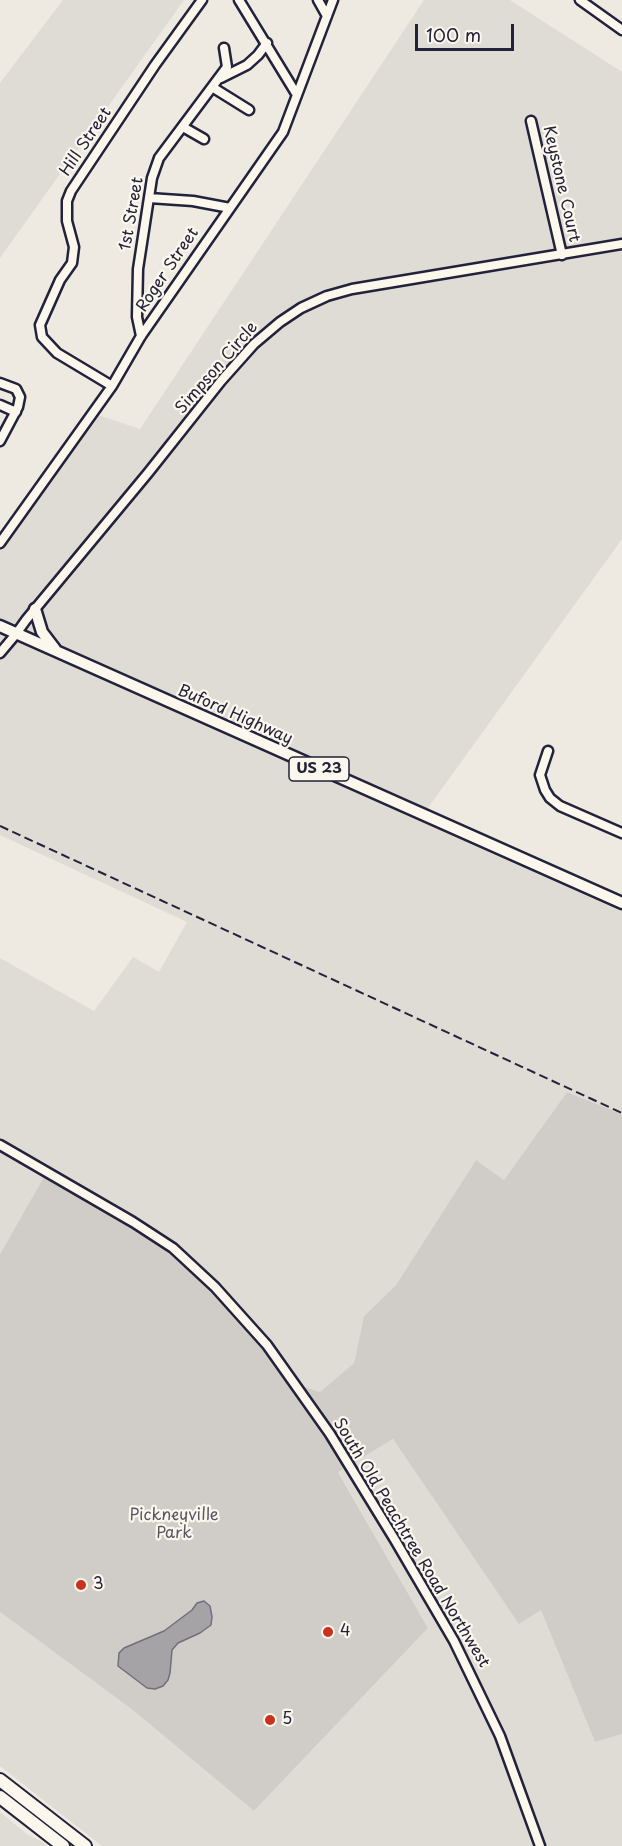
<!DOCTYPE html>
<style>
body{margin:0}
#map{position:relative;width:622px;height:1846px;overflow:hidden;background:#eeeae2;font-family:"Playpen Sans",sans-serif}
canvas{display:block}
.scale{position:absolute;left:415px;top:24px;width:99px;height:27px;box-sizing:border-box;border:3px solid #22223b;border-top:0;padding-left:8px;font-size:18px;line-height:21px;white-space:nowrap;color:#22223b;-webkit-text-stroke:4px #fbf7ec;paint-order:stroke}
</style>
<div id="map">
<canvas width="622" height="1846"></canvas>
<div class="scale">100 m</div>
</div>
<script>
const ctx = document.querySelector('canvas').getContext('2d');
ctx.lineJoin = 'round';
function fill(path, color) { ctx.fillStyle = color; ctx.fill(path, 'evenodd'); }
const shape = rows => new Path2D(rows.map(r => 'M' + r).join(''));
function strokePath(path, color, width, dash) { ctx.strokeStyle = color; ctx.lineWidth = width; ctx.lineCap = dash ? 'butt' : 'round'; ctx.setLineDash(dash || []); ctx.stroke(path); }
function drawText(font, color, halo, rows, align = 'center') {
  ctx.font = font + ' "Playpen Sans",sans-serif'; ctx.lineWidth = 4.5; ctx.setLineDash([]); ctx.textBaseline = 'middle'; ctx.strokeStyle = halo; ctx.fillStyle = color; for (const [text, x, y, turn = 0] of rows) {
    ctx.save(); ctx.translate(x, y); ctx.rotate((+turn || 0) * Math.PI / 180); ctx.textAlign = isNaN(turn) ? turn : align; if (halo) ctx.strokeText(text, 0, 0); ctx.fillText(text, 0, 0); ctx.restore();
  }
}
const built = shape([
 [63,0,184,0,0,258,0,83],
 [424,0,510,0,622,72,622,539,425,812,622,900,622,1114,567,1092,504,1180,476,1160,396,1285,364,1316,354,1363,320,1392,284,1380,257,1340,45,1175,0,1254,0,958,94,1011,133,957,159,972,187,922,0,835,0,541,92,413,140,429],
 [393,1439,519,1623,541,1609,595,1742,622,1734,622,1846,102,1846,0,1766,0,1612,134,1711,254,1811,428,1628,338,1471],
 [0,1812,28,1835,41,1841,47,1846,0,1846]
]);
const green = shape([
 [567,1092,622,1114,622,1734,595,1742,541,1610,519,1624,393,1439,338,1472,428,1628,254,1811,134,1711,0,1612,0,1254,45,1175,126,1221,172,1252,230,1309,257,1340,284,1380,320,1392,354,1363,364,1316,396,1285,476,1160,504,1180]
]);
const water = shape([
 [204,1601,210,1606,212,1617,211,1625,200,1633,178,1643,172,1650,170,1673,168,1680,163,1686,155,1689,147,1688,118,1666,119,1653,124,1648,164,1631,192,1610,197,1603,204,1601]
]);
const minor = shape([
 [239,0,297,95],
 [318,0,327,16],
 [580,0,622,30],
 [221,78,247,65,258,55,267,43],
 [212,87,249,110],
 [531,121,562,255],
 [183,127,204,139],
 [149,198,193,201,230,208],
 [141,336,137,317,138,269,152,178,159,158,227,67,224,48],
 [0,383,16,389,20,397,18,407,0,441],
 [112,386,57,353,42,337,40,325,60,280,72,263,74,247,67,221,67,201,71,191,155,65,202,0],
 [0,405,16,412],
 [0,543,112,386,141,336,283,132,333,0],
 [0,653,16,634,26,620,148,473,221,381,254,344,280,322,301,308,327,296,352,289,622,244],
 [548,751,540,775,545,790,550,798,560,806,622,833],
 [0,1145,133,1222,173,1248,215,1287,267,1345,330,1434,395,1540,454,1641,500,1736,540,1846]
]);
const major = shape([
 [35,609,42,632,55,649],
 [0,626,622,903]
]);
const highway = shape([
 [0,1780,85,1846],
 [0,1797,63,1846]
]);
const rail = shape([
 [0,826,622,1113]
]);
const markers = [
 [81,1585,6,"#c8321e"],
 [328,1632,6,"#c8321e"],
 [270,1720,6,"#c8321e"]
];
const shields = [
 [319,769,60]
];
const shieldNames = [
 ["US 23",319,769]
];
const streetNames = [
 ["Hill Street",86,142,-56],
 ["Keystone Court",561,184,77],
 ["1st Street",132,214,-80],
 ["Roger Street",168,270,-56],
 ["Simpson Circle",217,368,-49],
 ["Buford Highway",235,715,24],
 ["South Old Peachtree Road Northwest",411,1543,59]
];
const parkNames = [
 ["Pickneyville",174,1516],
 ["Park",174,1534]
];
const poiNames = [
 ["3",93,1585],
 ["4",340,1632],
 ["5",282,1720]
];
fill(built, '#dfdbd5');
fill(green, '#d0cdc9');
fill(water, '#a6a3a7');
strokePath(water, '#716f7c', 1.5);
strokePath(minor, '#22223b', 13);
strokePath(major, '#22223b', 15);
strokePath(highway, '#22223b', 16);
strokePath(minor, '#fbf7ec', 8);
strokePath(major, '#fbf7ec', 10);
strokePath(highway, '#fbf7ec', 12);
strokePath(rail, '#22223b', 2, [9, 4.5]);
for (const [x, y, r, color] of markers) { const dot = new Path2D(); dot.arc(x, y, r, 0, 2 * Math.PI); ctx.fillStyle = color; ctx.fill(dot); strokePath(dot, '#fbf7ec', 2); }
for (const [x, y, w] of shields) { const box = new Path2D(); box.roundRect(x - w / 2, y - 12, w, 24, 4.5); ctx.fillStyle = '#fbf7ec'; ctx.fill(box); strokePath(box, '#22223b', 1.5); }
drawText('bold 15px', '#22223b', null, shieldNames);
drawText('16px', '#22223b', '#fbf7ec', streetNames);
drawText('16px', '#565566', '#fbf7ec', parkNames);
drawText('16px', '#22223b', '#fbf7ec', poiNames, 'left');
</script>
